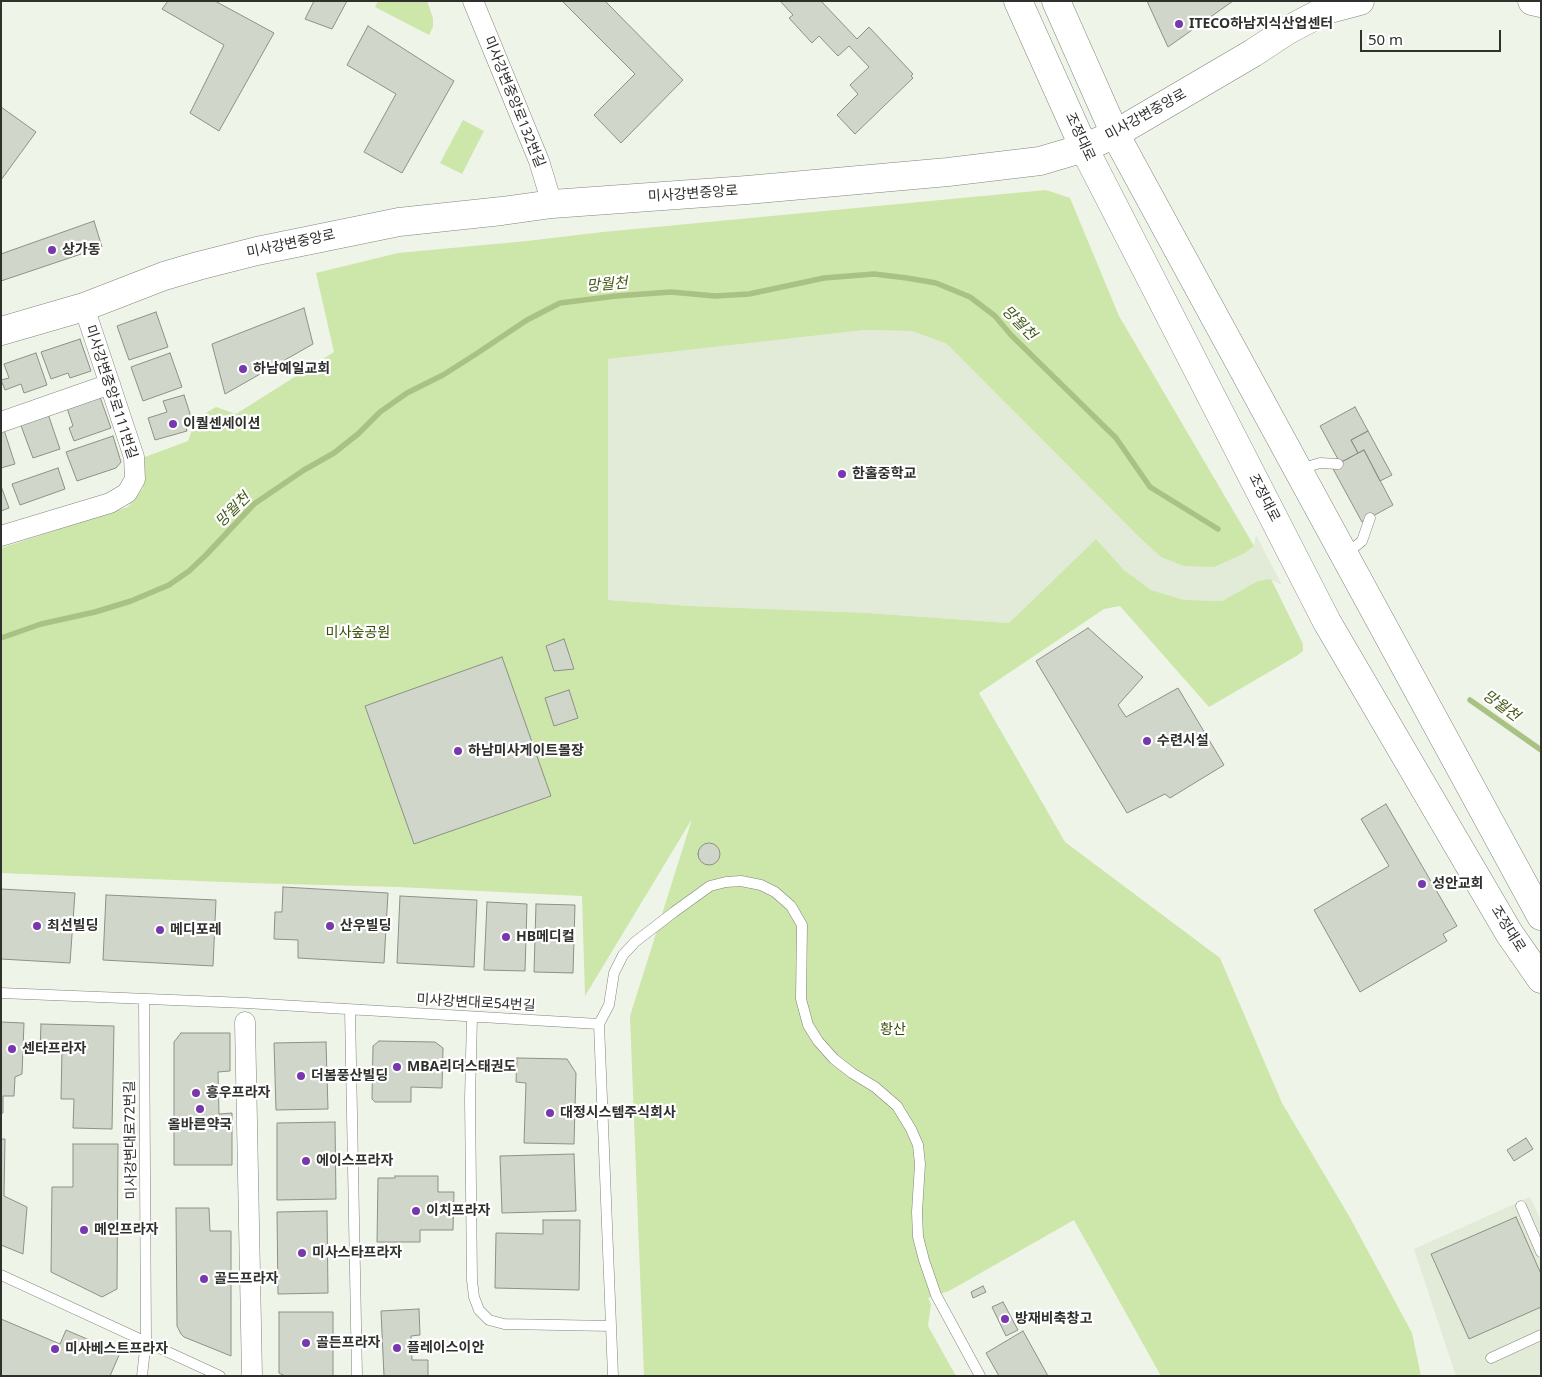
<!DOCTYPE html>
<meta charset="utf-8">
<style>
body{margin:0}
#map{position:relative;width:1542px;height:1377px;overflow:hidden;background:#eff4e9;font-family:"Noto Sans",sans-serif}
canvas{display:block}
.frame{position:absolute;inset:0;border:2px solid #2f312d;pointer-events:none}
.scale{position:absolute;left:1360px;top:30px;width:141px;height:22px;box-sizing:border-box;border:2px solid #2f312d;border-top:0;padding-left:6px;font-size:15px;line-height:18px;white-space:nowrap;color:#2f312d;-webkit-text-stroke:4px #fff;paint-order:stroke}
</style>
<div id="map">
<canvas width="1542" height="1377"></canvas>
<div class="frame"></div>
<div class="scale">50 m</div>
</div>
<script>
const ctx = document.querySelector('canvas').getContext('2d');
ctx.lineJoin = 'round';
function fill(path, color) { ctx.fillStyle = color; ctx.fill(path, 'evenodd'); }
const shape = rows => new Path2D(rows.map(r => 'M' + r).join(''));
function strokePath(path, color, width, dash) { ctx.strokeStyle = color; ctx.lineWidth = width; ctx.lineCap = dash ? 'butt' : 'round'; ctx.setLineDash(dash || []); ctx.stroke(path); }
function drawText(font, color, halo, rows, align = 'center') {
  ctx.font = font + ' "Noto Sans","Noto Sans KR",sans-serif'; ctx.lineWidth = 4.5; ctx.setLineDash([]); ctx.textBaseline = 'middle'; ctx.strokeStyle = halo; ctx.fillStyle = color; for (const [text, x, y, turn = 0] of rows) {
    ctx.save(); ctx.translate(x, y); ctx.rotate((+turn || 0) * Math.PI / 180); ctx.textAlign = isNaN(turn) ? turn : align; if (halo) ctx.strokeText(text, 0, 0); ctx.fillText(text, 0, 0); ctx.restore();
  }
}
const built = shape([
 [865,330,912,331,947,344,1140,538,1161,557,1254,546,1256,535,1282,585,1271,580,1258,581,1222,601,1184,600,1151,590,1124,570,1096,539,1009,623,867,613,690,606,608,600,608,359],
 [1530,1197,1541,1221,1541,1376,1456,1376,1414,1249]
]);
const green = shape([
 [378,1,427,1,433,18,433,27,429,35,375,7],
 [463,120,484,131,462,174,440,163],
 [1046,190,1070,198,1119,316,1254,546,1243,554,1214,567,1184,566,1161,557,1140,538,947,344,912,331,865,330,608,359,608,600,690,606,867,613,1009,623,1096,539,1124,570,1151,590,1184,600,1222,601,1258,581,1271,579,1303,644,1303,651,1298,655,1209,707,1120,606,1104,609,979,693,1065,842,1220,958,1282,1103,1349,1216,1412,1333,1421,1376,1161,1376,1074,1220,949,1291,928,1298,931,1304,928,1326,956,1376,644,1376,630,1016,692,819,585,996,582,896,398,887,250,883,1,873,1,548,128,507,143,488,145,457,188,441,196,419,216,407,236,414,334,352,316,273,398,253,527,241,603,232]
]);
const stream = shape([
 [1,638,41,624,95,612,131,601,169,585,189,571,206,555,254,504,304,470,334,453,358,434,380,412,407,393,443,375,476,354,527,320,560,303,616,296,671,292,715,296,749,294,824,278,874,274,907,278,936,283,970,297,995,316,1011,335,1116,438,1150,487,1218,529],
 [1470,700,1541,750]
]);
const building = shape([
 [168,1,215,1,274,33,219,131,190,113,224,45,162,9,168,1],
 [314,1,347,1,332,29,305,19,314,1],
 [562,1,605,1,683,80,621,143,594,115,635,74,562,1],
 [780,1,821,1,857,39,869,27,913,74,911,76,913,78,855,134,837,115,858,94,850,85,869,67,849,46,838,56,819,36,812,43,789,18,793,15,780,1],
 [1147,1,1233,1,1168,47,1147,1],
 [368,26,454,81,402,173,364,152,396,94,347,65,368,26],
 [1,107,36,132,1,180,1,107],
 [94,221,102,247,1,281,1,254,94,221],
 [304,308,313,344,225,394,212,344,304,308],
 [156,312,168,347,129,360,117,326,156,312],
 [80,339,91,371,70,378,68,373,51,379,41,352,80,339],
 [36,353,47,385,24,393,21,384,5,390,1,380,9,378,4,364,36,353],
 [170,353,182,387,143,401,131,367,170,353],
 [184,395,192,420,184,422,187,431,155,440,148,418,167,412,163,401,184,395],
 [100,397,111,428,74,441,69,428,73,426,67,408,100,397],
 [1355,407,1368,431,1351,440,1358,453,1340,463,1320,426,1355,407],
 [48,414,60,449,33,458,20,423,48,414],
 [4,430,15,464,1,468,1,431,4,430],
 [1368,431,1392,475,1380,481,1364,450,1358,453,1351,440,1368,431],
 [113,436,121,462,116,468,77,481,66,452,113,436],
 [1364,450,1393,505,1362,522,1332,467,1364,450],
 [58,468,65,489,20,505,12,484,58,468],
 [1,486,9,508,1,511,1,486],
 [1088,628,1143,677,1118,705,1126,717,1178,688,1224,765,1170,798,1165,794,1127,813,1036,661,1088,628],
 [564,639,574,669,554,671,546,646,564,639],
 [502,657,551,796,414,844,365,706,502,657],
 [569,690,578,718,554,726,545,698,569,690],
 [1386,804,1457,926,1443,934,1447,941,1360,992,1314,910,1389,866,1361,819,1386,804],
 '698 854a11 11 0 1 1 22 0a11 11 0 1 1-22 0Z',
 [283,887,388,893,384,963,298,958,298,940,274,939,275,912,282,912,283,887],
 [1,889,75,893,70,963,1,959,1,889],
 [106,895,216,900,213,966,103,960,106,895],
 [400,896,477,900,474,967,397,963,400,896],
 [487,902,527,904,525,971,484,970,487,902],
 [536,904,575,905,573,973,534,972,536,904],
 [1,1022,24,1023,22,1074,15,1077,14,1096,3,1096,3,1113,1,1113,1,1022],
 [41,1024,114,1026,112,1129,73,1128,74,1099,61,1099,62,1050,40,1050,41,1024],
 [181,1033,230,1033,230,1071,218,1072,219,1114,232,1113,232,1165,174,1165,174,1042,181,1033],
 [379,1041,435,1042,443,1048,442,1088,411,1087,411,1102,375,1102,372,1099,373,1046,379,1041],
 [326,1042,328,1109,276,1110,274,1043,326,1042],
 [517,1058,567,1059,576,1073,574,1144,524,1143,526,1083,516,1082,517,1058],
 [335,1122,336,1199,277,1200,277,1123,335,1122],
 [1526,1138,1533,1149,1514,1161,1507,1150,1526,1138],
 [1,1139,5,1139,4,1196,27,1207,23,1254,1,1245,1,1139],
 [73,1144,118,1144,117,1289,102,1297,51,1272,52,1187,73,1187,73,1144],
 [574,1154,576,1211,502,1213,500,1156,574,1154],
 [395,1176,438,1176,438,1192,454,1192,453,1230,420,1230,420,1242,377,1242,378,1178,395,1178,395,1176],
 [176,1208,209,1208,210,1231,231,1231,231,1356,184,1337,181,1334,177,1326,176,1208],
 [327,1211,328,1293,278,1294,277,1212,327,1211],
 [1516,1217,1541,1274,1541,1307,1469,1339,1431,1254,1516,1217],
 [543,1220,580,1220,579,1290,495,1288,496,1233,543,1234,543,1220],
 [983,1286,986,1292,973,1298,971,1292,983,1286],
 [1003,1302,1018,1330,1006,1336,992,1307,1003,1302],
 [419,1309,420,1335,411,1336,412,1360,428,1360,428,1376,384,1376,381,1311,419,1309],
 [279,1312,333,1312,333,1376,285,1376,279,1373,279,1312],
 [1,1319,60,1344,66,1330,120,1353,110,1376,1,1376,1,1319],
 [1023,1331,1048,1376,999,1376,986,1353,1023,1331]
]);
const lane = shape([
 [1300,469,1320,463,1338,464],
 [1345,555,1362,541,1370,518],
 [1,993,246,1003,599,1024],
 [350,1010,357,1376],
 [472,1017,470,1099,472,1280,474,1297,479,1310,489,1320,504,1324,611,1326],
 [599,1024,609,1005,614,973,623,955,635,942,674,912,710,886,726,882,741,881,761,885,775,892,791,906,802,925,801,999,808,1025,818,1041,834,1059,852,1073,875,1087,897,1106,911,1129,918,1145,920,1164,917,1212,918,1237,924,1260,936,1295,980,1376],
 [599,1024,613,1376],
 [1521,1206,1541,1252],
 [1,1275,220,1376],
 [1491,1358,1541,1335],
 [142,1376,146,1341,144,1000]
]);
const street = shape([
 [473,1,539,161,552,204],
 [1,422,110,384],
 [1,536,110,503,127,493,135,479,134,457,84,307],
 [245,1022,252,1376]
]);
const secondary = shape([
 [1532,1,1541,3],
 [1,331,84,307,164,276,198,266,257,251,399,222,502,211,552,204,747,190,948,172,1040,161,1084,148,1115,134,1253,53,1288,30,1326,10,1360,1]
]);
const primary = shape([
 [1018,1,1084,148,1327,622,1509,933,1541,979],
 [1056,1,1115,134,1541,916]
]);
const markers = [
 [1179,24,5,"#7837ac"],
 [52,250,5,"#7837ac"],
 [243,369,5,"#7837ac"],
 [173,424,5,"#7837ac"],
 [842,474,5,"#7837ac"],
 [1147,741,5,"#7837ac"],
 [458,751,5,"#7837ac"],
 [1422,884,5,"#7837ac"],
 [37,926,5,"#7837ac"],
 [330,926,5,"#7837ac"],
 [160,930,5,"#7837ac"],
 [506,937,5,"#7837ac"],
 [12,1049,5,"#7837ac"],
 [397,1067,5,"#7837ac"],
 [301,1076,5,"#7837ac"],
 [196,1093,5,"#7837ac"],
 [200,1109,5,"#7837ac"],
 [550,1113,5,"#7837ac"],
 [306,1161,5,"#7837ac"],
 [416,1211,5,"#7837ac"],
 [84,1230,5,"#7837ac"],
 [302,1253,5,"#7837ac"],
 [204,1279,5,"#7837ac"],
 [1005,1319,5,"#7837ac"],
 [306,1343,5,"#7837ac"],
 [397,1348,5,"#7837ac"],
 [55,1349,5,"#7837ac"]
];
const poiNames = [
 ["ITECO하남지식산업센터",1189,24],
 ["상가동",62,250],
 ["하남예일교회",253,369],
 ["이퀄센세이션",183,424],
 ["한홀중학교",852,474],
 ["수련시설",1157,741],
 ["하남미사게이트볼장",468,751],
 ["성안교회",1432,884],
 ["최선빌딩",47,926],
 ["산우빌딩",340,926],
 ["메디포레",170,930],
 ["HB메디컬",516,937],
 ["센타프라자",22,1049],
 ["MBA리더스태권도",407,1067],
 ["더봄풍산빌딩",311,1076],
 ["흥우프라자",206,1093],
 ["대정시스템주식회사",560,1113],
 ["올바른약국",200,1125,"center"],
 ["에이스프라자",316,1161],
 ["이치프라자",426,1211],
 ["메인프라자",94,1230],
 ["미사스타프라자",312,1253],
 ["골드프라자",214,1279],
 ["방재비축창고",1015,1319],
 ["골든프라자",316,1343],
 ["플레이스이안",407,1348],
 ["미사베스트프라자",65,1349]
];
const streetNames = [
 ["미사강변중앙로132번길",514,102,68],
 ["미사강변중앙로",1146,115,-29],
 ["조정대로",1080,137,65],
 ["미사강변중앙로",693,194,-4],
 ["미사강변중앙로",291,244,-12],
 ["미사강변중앙로111번길",111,392,72],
 ["조정대로",1264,498,63],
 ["조정대로",1508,929,58],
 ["미사강변대로54번길",476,1003,3],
 ["미사강변대로72번길",131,1140,-91]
];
const parkNames = [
 ["미사숲공원",358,633],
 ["황산",893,1030]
];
const waterNames = [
 ["망월천",607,285,-5],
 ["망월천",1019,323,45],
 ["망월천",233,510,-45],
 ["망월천",1501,706,36]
];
fill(built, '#e2ead8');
fill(green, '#cde6a9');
strokePath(stream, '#a9c283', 5.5);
fill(building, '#d1d6cb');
strokePath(building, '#8c9187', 1);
strokePath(lane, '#80847a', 11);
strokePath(street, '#80847a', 21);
strokePath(secondary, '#80847a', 29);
strokePath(primary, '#80847a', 29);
strokePath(lane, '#fff', 10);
strokePath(street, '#fff', 20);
strokePath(secondary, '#fff', 28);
strokePath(primary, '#fff', 28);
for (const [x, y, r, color] of markers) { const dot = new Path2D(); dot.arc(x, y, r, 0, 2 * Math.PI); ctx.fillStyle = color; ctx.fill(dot); strokePath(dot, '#fff', 2); }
drawText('bold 14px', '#2f312d', '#fff', poiNames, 'left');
drawText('14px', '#2f312d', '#fff', streetNames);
drawText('14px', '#374c03', '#fff', parkNames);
drawText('italic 15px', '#435916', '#fff', waterNames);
</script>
